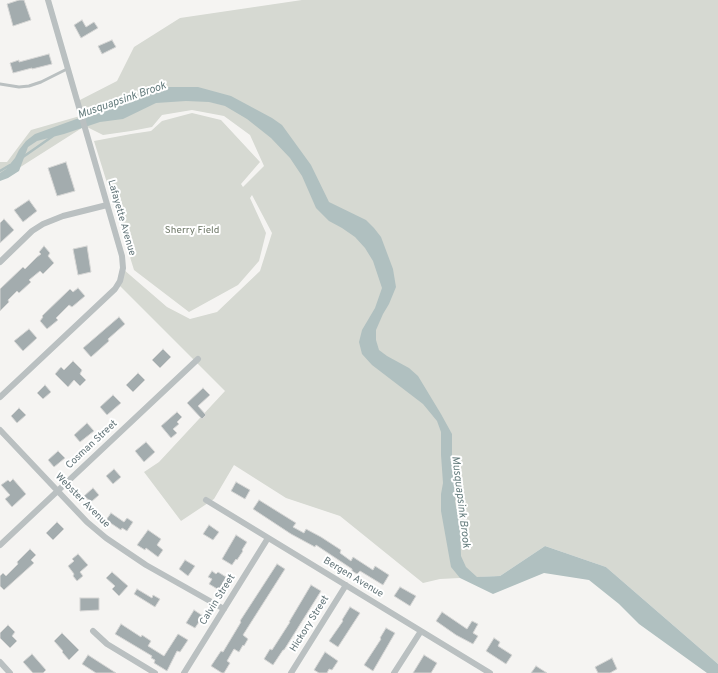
<!DOCTYPE html>
<style>
body{margin:0}
canvas{display:block;background:#f5f4f2}
</style>
<canvas width="718" height="673"></canvas>
<script>
const ctx = document.querySelector('canvas').getContext('2d');
ctx.lineJoin = 'round';
function fill(path, color) { ctx.fillStyle = color; ctx.fill(path, 'evenodd'); }
const shape = rows => new Path2D(rows.map(r => 'M' + r).join(''));
function strokePath(path, color, width, dash) { ctx.strokeStyle = color; ctx.lineWidth = width; ctx.lineCap = dash ? 'butt' : 'round'; ctx.setLineDash(dash || []); ctx.stroke(path); }
function drawText(font, color, halo, rows, align = 'center') {
  ctx.font = font + ' Overpass,sans-serif'; ctx.lineWidth = 4; ctx.setLineDash([]); ctx.textBaseline = 'middle'; ctx.strokeStyle = halo; ctx.fillStyle = color; for (const [text, x, y, turn = 0] of rows) {
    ctx.save(); ctx.translate(x, y); ctx.rotate((+turn || 0) * Math.PI / 180); ctx.textAlign = isNaN(turn) ? turn : align; if (halo) ctx.strokeText(text, 0, 0); ctx.fillText(text, 0, 0); ctx.restore();
  }
}
const green = shape([
 [302,0,718,0,718,664,606,567,545,546,500,576,440,579,423,583,340,516,286,498,234,465,214,499,181,521,144,472,159,462,225,391,118,284,123,269,167,307,190,319,217,312,260,271,272,233,252,195,250,198,266,233,259,261,238,285,189,312,134,270,94,141,131,134,151,131,162,121,192,113,221,120,260,162,241,184,243,187,264,166,250,135,224,116,192,110,162,115,152,127,131,131,103,135,85,126,0,180,0,162,7,162,31,130,80,116,78,101,117,81,134,47,180,18]
]);
const water = shape([
 [169,87,198,87,231,96,272,118,282,125,311,165,329,202,366,220,374,228,381,237,393,269,396,287,389,304,383,314,376,330,376,340,379,350,387,356,409,368,418,376,441,414,452,434,452,459,459,470,461,480,456,492,455,502,460,525,461,556,466,567,477,577,500,576,545,546,606,567,718,664,718,673,707,673,639,624,619,604,589,580,544,573,493,594,460,578,451,567,441,511,441,494,443,483,441,455,441,432,437,421,423,404,372,365,362,354,359,342,362,330,375,308,382,288,373,261,365,248,355,237,342,228,329,221,316,208,302,176,290,158,271,138,247,119,225,106,209,102,186,101,156,103,123,119,100,122,64,134,37,141,28,147,19,171,8,178,0,181,0,173,6,169,15,158,19,150,26,141,35,134,93,113,110,109,154,92]
]);
const stream = shape([
 [23,157,53,136],
 [0,171,10,165]
]);
const building = shape([
 [19,0,24,0,31,20,13,26,7,4,19,0],
 [82,20,86,27,94,22,98,28,81,38,74,25,82,20],
 [112,40,116,47,102,54,98,46,112,40],
 [49,54,52,64,32,69,32,68,13,73,10,63,19,60,19,62,49,54],
 [66,162,75,191,57,196,48,168,66,162],
 [29,200,37,211,23,222,14,210,29,200],
 [4,219,14,230,0,243,0,223,4,219],
 [44,246,50,253,48,256,54,263,43,274,40,271,29,280,31,282,19,293,17,291,8,300,9,302,0,311,0,289,23,267,25,269,37,257,41,254,39,252,44,246],
 [87,246,91,272,78,275,73,249,87,246],
 [78,288,85,296,72,307,69,305,56,318,58,320,47,329,40,321,43,317,42,316,70,289,73,292,78,288],
 [119,317,125,324,108,339,109,341,91,357,83,348,119,317],
 [29,329,37,338,23,351,14,341,29,329],
 [163,349,171,357,160,368,152,360,163,349],
 [73,361,82,370,80,374,86,380,80,386,74,380,68,387,55,374,61,367,64,370,73,361],
 [138,373,145,380,133,392,126,385,138,373],
 [45,385,51,392,43,399,37,393,45,385],
 [203,388,210,395,198,406,206,415,202,419,187,403,203,388],
 [113,395,121,403,107,415,100,407,113,395],
 [19,408,26,415,17,423,11,416,19,408],
 [177,412,182,417,177,422,179,424,173,429,177,433,171,438,161,426,177,412],
 [87,423,94,431,80,442,74,435,87,423],
 [146,442,155,452,144,462,135,451,146,442],
 [58,451,65,458,54,467,48,460,58,451],
 [114,469,121,477,113,484,106,476,114,469],
 [13,479,26,494,12,507,5,499,10,495,1,485,8,480,10,482,13,479],
 [236,482,250,490,245,499,231,491,236,482],
 [93,488,99,495,91,502,84,496,93,488],
 [259,500,296,523,293,527,304,533,306,529,321,537,341,550,340,553,351,561,353,557,373,570,375,566,389,575,383,585,360,571,357,574,352,571,352,569,316,545,315,547,291,534,253,509,259,500],
 [111,513,124,522,127,518,133,522,127,531,122,528,121,530,106,520,111,513],
 [57,522,64,529,53,540,46,533,57,522],
 [209,525,219,532,213,540,203,534,209,525],
 [148,530,161,539,157,545,163,550,158,557,146,548,145,550,137,545,148,530],
 [236,535,247,542,242,550,243,551,237,560,236,559,232,565,222,559,236,535],
 [30,549,36,555,31,560,34,563,4,590,0,586,0,576,3,573,6,576,18,564,17,562,30,549],
 [78,554,88,565,80,572,83,576,77,581,73,576,74,574,68,566,74,561,72,559,78,554],
 [185,560,195,566,188,576,179,569,185,560],
 [277,564,285,569,243,635,248,639,244,646,243,645,239,652,234,649,227,661,230,663,224,673,222,673,211,666,221,651,223,652,241,622,240,621,277,564],
 [212,571,216,574,218,572,226,577,219,590,209,584,212,579,208,577,212,571],
 [112,572,128,586,119,596,112,589,115,586,106,578,112,572],
 [311,585,321,591,284,650,283,650,273,665,264,659,270,649,272,650,290,622,289,622,311,585],
 [400,587,416,596,410,606,394,596,400,587],
 [137,589,152,598,153,595,160,599,155,607,134,594,137,589],
 [80,598,99,598,99,610,80,611,80,598],
 [350,607,360,613,338,647,329,641,343,621,342,620,350,607],
 [194,610,203,616,195,628,186,623,194,610],
 [442,612,467,629,472,621,478,624,473,633,478,636,473,644,456,635,436,621,442,612],
 [121,624,141,637,142,635,151,641,148,646,164,656,178,634,188,640,180,652,177,651,167,671,154,663,155,660,151,658,152,656,115,634,121,624],
 [8,625,15,632,12,636,17,641,10,648,0,638,0,633,8,625],
 [386,628,395,633,373,671,364,665,381,639,380,638,386,628],
 [62,633,79,650,69,660,62,652,63,651,54,641,62,633],
 [494,638,500,642,498,646,512,655,506,664,486,651,494,638],
 [325,652,338,661,332,670,329,669,327,673,319,673,314,670,325,652],
 [32,654,46,670,43,673,33,673,23,662,32,654],
 [88,655,116,673,96,673,82,664,88,655],
 [424,655,437,663,431,673,413,673,424,655],
 [612,658,617,669,610,673,598,673,595,667,612,658],
 [536,666,547,673,531,673,536,666]
]);
const service = shape([
 [0,84,19,87,29,86,41,82,67,69]
]);
const minor = shape([
 [0,262,32,231,43,224,63,216,107,205],
 [0,397,115,289,120,281,123,268,122,256,48,0],
 [0,430,87,522,106,538,146,565,224,609],
 [206,500,490,673],
 [0,545,198,359],
 [93,631,107,644,155,673],
 [0,662,10,673],
 [184,673,268,538],
 [291,673,346,585],
 [394,673,421,631]
]);
const streetNames = [
 ["Lafayette Avenue",121,218,74],
 ["Cosman Street",92,445,-43],
 ["Webster Avenue",82,501,45],
 ["Bergen Avenue",353,578,31],
 ["Calvin Street",218,600,-58],
 ["Hickory Street",310,624,-58]
];
const parkNames = [
 ["Sherry Field",192,231]
];
const waterNames = [
 ["Musquapsink Brook",122,101,-19],
 ["Musquapsink Brook",460,502,83]
];
fill(green, '#d6d9d2');
fill(water, '#b0c0c0');
strokePath(stream, '#b0c0c0', 2.5);
fill(building, '#a3acae');
strokePath(building, '#d6d6d5', 1);
strokePath(service, '#bac0c1', 3);
strokePath(minor, '#bac0c1', 6);
drawText('10px', '#64767a', '#fff', streetNames);
drawText('10px', '#6d7766', '#fff', parkNames);
drawText('italic 11px', '#637b7c', '#fff', waterNames);
</script>
